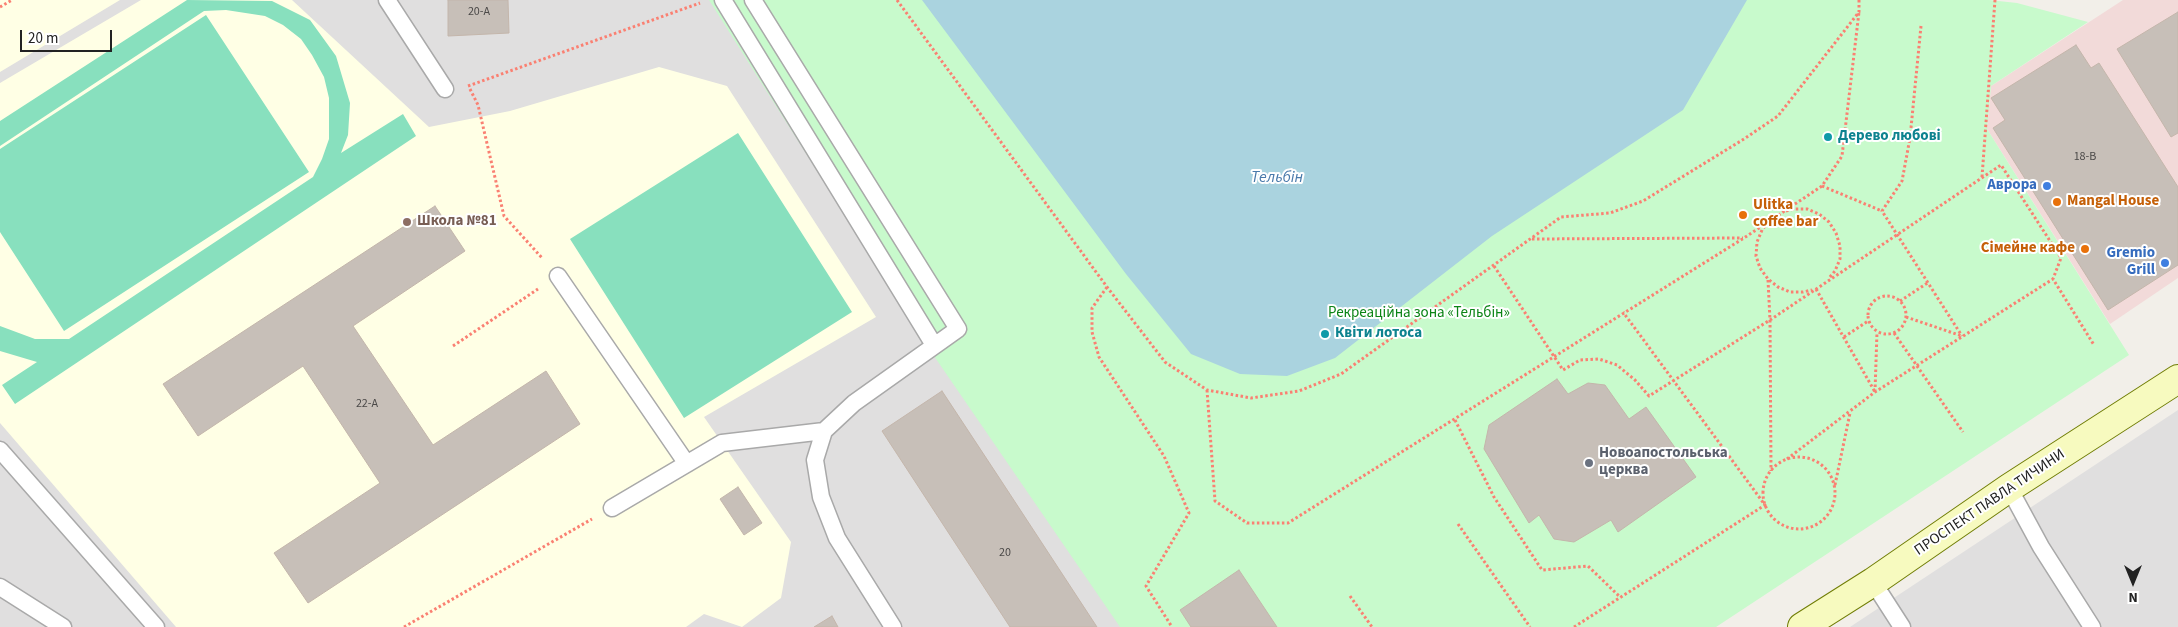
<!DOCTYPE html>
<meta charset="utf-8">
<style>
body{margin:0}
#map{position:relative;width:2178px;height:627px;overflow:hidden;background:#f2efe9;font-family:"Source Sans 3",sans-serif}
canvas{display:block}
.north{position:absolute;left:2108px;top:557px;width:50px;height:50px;-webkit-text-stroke:4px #fff;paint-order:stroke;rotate:180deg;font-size:14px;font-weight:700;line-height:20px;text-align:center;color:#222}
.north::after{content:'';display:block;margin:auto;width:18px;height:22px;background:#222;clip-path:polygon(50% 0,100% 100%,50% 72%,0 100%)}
.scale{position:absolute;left:20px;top:30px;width:92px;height:22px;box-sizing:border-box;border:2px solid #222;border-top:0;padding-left:6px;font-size:15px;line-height:18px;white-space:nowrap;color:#222;-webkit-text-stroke:4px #fff;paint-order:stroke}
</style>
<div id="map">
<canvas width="2178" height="627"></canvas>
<div class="north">N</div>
<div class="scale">20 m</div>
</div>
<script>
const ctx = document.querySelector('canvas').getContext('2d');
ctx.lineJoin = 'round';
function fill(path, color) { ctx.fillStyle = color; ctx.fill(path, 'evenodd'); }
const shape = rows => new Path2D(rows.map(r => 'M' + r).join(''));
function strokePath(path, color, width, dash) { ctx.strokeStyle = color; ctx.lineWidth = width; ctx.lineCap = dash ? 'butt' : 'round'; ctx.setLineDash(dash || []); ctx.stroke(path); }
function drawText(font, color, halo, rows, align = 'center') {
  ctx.font = font + ' "Source Sans 3",sans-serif'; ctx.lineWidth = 4; ctx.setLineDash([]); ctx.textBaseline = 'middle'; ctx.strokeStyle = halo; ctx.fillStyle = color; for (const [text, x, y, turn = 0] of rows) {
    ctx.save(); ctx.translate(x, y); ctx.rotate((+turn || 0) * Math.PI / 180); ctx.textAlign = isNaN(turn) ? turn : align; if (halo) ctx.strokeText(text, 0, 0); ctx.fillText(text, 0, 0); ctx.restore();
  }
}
const residential = shape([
 [0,0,786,0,1145,627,0,627],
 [2178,410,2178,627,1850,627]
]);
const commercial = shape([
 [2123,0,2178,0,2178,278,2110,324,1987,129,1991,86]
]);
const education = shape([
 [0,0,120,0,0,72],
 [141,0,292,0,429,127,510,111,659,67,727,86,876,317,704,417,791,542,781,598,742,627,704,614,686,627,176,627,0,423,0,83]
]);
const park = shape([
 [709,0,1989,0,2017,3,2088,22,1991,86,1987,129,2129,355,1716,627,1120,627,934,356]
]);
const pitch = shape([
 [187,0,272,1,310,20,336,56,350,103,348,135,341,153,403,114,416,136,15,404,2,385,37,362,0,351,0,326,35,339,69,339,313,177,322,159,329,139,329,98,324,77,312,55,301,39,283,25,265,16,226,10,204,11,0,146,0,121],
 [206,15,309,172,64,331,0,232,0,149],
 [738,133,852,312,684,418,570,239]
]);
const water = shape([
 [922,0,1747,0,1683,110,1492,236,1335,358,1287,376,1240,374,1191,354,1126,274]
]);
const building = shape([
 [448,0,508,0,509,33,448,36,448,0],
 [2178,12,2178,133,2171,137,2117,49,2178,12],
 [2076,45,2091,68,2099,63,2178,187,2178,265,2108,310,1993,128,2005,120,1991,98,2076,45],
 [435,206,465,251,353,326,433,445,546,371,580,424,308,603,274,553,380,483,303,366,198,436,163,384,435,206],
 [1557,379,1568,394,1588,383,1605,385,1629,419,1646,407,1696,477,1618,532,1611,520,1574,542,1554,539,1539,515,1529,523,1484,449,1489,425,1557,379],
 [942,391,1000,479,1097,627,1010,627,882,431,942,391],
 [738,487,762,523,744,535,720,499,738,487],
 [1239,570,1277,627,1191,627,1180,610,1239,570],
 [832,616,838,627,814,627,832,616]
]);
const path = shape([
 [897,0,1107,287,1165,362,1207,390,1251,398,1299,391,1341,374,1561,217,1610,213,1643,201,1744,139,1778,116,1859,12,1859,0],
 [0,7,12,0],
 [1921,26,1910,138,1902,181,1882,211,1962,336],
 [468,86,700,3],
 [470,89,478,105,504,216,543,259],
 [1982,177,1995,0],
 [1822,186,1882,211],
 [1786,211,1794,209,1807,209,1819,214,1829,222,1836,233,1840,246,1840,259,1835,271,1829,278],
 [1768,222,1762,230,1757,242,1756,256,1760,268,1768,279,1778,287,1790,292,1803,292,1812,290],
 [1532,239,1743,238],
 [1494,266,1563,370,1580,360,1599,359,1617,365,1635,380,1649,396,1770,320,2001,165,2061,258,2053,279,2094,345],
 [1768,280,1770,320,1771,471],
 [1107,287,1092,308,1092,332,1099,357,1164,456,1189,513,1146,586,1172,627],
 [1816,289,1875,392],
 '1868 315a19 19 0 1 1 38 0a19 19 0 1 1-38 0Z',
 [1900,301,1929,282],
 [1906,317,1962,336],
 [1894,333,1963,432],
 [1844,337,1868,321],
 [453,346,538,289],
 [1207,390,1215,501,1247,523,1288,523,1744,238,1822,186,1842,156,1859,12],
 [1875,392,1877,332],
 [1455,420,1494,497,1542,570,1588,566,1620,597],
 '1763 493a36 36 0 1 1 72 0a36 36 0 1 1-72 0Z',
 [1787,459,1875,392,2053,279],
 [1835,485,1850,413],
 [1458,524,1530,627],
 [1350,596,1372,627],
 [404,627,592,519],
 [1574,627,1765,505,1623,312]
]);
const lane = shape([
 [387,0,445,89],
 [723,0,934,345],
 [753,0,958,329,854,403,824,431,815,460,821,497,837,538,893,627],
 [558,276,687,464],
 [0,450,156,627],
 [2009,488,2041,547,2092,627],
 [612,508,722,443,824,431],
 [1873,582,1902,627],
 [0,587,63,627]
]);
const secondary = shape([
 [1802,627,1873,582,2009,488,2178,379]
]);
const markers = [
 [1828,137,5,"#0f9aa8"],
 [2047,186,5,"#3f7fe0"],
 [2057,202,5,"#e8710a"],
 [1743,215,5,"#e8710a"],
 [407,222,5,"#8d6e63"],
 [2085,249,5,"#e8710a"],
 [2165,263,5,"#3f7fe0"],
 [1325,334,5,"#0f9aa8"],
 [1589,463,5,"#6b7280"]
];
const numberNames = [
 ["20-А",479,12],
 ["18-В",2085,157],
 ["22-А",367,404],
 ["20",1005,553]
];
const cultureNames = [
 ["Дерево любові",1838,137],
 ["Квіти лотоса",1335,334]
];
const shopNames = [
 ["Аврора",2037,186],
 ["Gremio",2155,254],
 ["Grill",2155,271]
];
const foodNames = [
 ["Mangal House",2067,202],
 ["Ulitka",1753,206],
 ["coffee bar",1753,223],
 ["Сімейне кафе",2075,249,"right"]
];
const educationNames = [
 ["Школа №81",417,222]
];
const parkNames = [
 ["Рекреаційна зона «Тельбін»",1419,314]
];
const worshipNames = [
 ["Новоапостольська",1599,454],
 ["церква",1599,471]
];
const streetNames = [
 ["ПРОСПЕКТ ПАВЛА ТИЧИНИ",1990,503,-34]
];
const waterNames = [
 ["Тельбін",1277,178]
];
fill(residential, '#e0dfdf');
fill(commercial, '#f2dad9');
fill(education, '#ffffe5');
fill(park, '#c8facc');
fill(pitch, '#88e0be');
fill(water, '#aad3df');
fill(building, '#c7bfb8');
strokePath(building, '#c4b6ab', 1);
strokePath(lane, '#a9a9a9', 19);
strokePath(secondary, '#707d05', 30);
strokePath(path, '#fa8072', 3, [2.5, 2.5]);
strokePath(lane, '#fff', 16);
strokePath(secondary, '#f7fabf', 28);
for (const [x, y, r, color] of markers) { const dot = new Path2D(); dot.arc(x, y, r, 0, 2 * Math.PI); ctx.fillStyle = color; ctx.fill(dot); strokePath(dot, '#fff', 2); }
drawText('12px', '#4b4948', null, numberNames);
drawText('bold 15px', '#0d838f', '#fff', cultureNames, 'left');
drawText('bold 15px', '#366cbe', '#fff', shopNames, 'right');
drawText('bold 15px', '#c56008', '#fff', foodNames, 'left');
drawText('bold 15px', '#785e54', '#fff', educationNames, 'left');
drawText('15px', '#0c8416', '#fff', parkNames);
drawText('bold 15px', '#5b616d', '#fff', worshipNames, 'left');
drawText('15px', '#222', '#fff', streetNames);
drawText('italic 16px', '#4a7aab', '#fff', waterNames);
</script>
